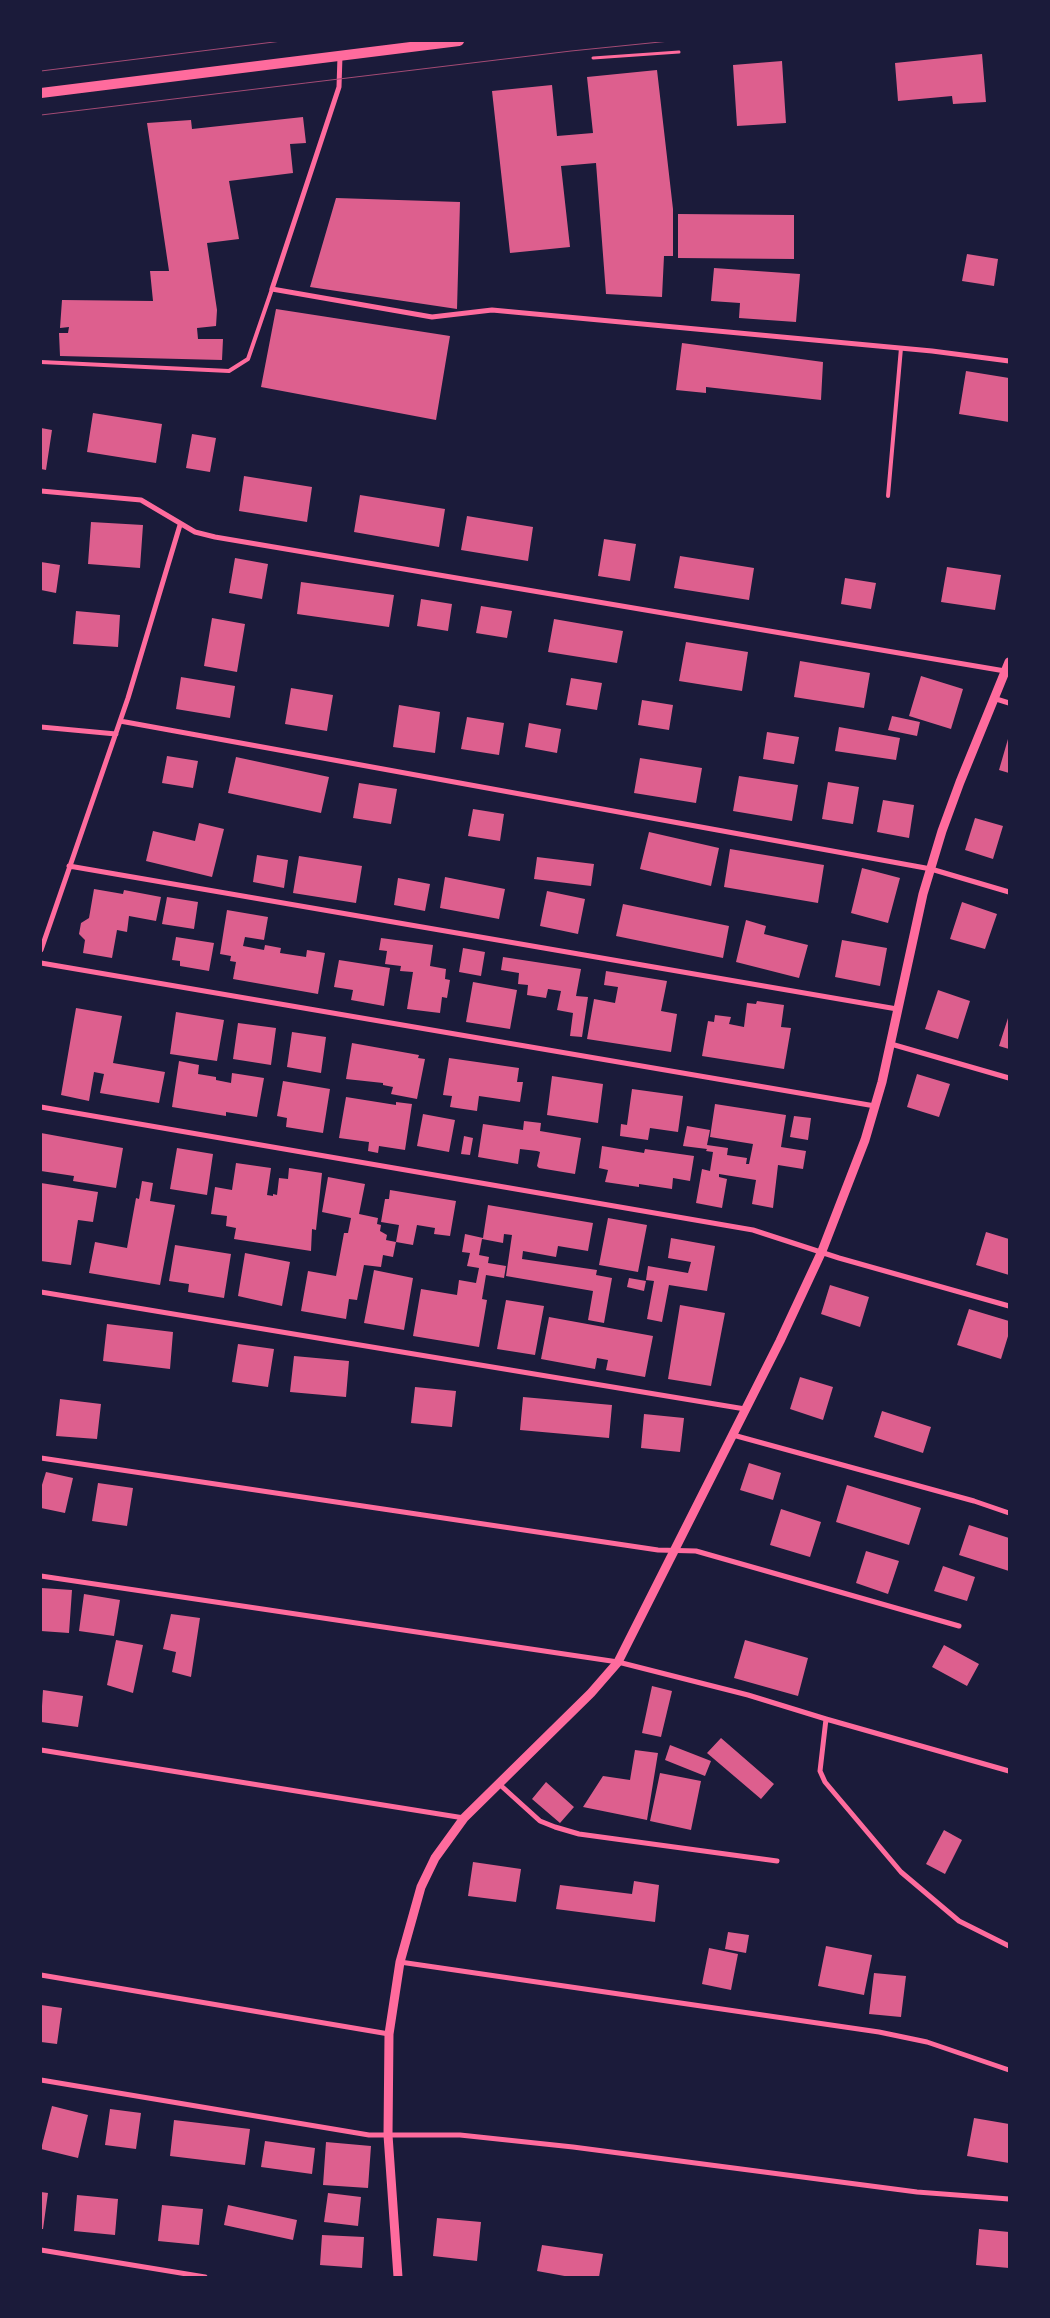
<!DOCTYPE html>
<style>
body{margin:0}
#map{position:relative;width:1050px;height:2318px;overflow:hidden;background:#1b1b3a;font-family:"Public Sans",sans-serif}
canvas{display:block}
.frame{position:absolute;inset:0;border:42px solid #1b1b3a;pointer-events:none}
</style>
<div id="map">
<canvas width="1050" height="2318"></canvas>
<div class="frame"></div>
</div>
<script>
const ctx = document.querySelector('canvas').getContext('2d');
ctx.lineJoin = 'round';
function fill(path, color) { ctx.fillStyle = color; ctx.fill(path, 'evenodd'); }
const shape = rows => new Path2D(rows.map(r => 'M' + r).join(''));
function strokePath(path, color, width, dash) { ctx.strokeStyle = color; ctx.lineWidth = width; ctx.lineCap = dash ? 'butt' : 'round'; ctx.setLineDash(dash || []); ctx.stroke(path); }
const building = shape([
 [982,54,986,102,953,104,952,96,898,101,895,63],
 [782,61,786,123,737,126,733,65],
 [657,70,673,209,673,256,664,256,662,297,606,294,596,163,561,166,570,247,510,253,492,91,552,85,557,136,593,133,587,77],
 [303,117,306,143,290,144,293,173,229,181,239,239,207,243,217,310,216,326,197,328,198,339,223,339,222,360,60,356,59,333,68,333,69,327,60,328,62,300,153,301,150,271,169,271,147,123,191,120,192,129],
 [336,198,460,202,457,309,310,287],
 [678,214,794,215,794,259,678,258],
 [967,254,998,259,994,286,962,281],
 [714,268,800,274,796,322,739,318,740,303,711,301],
 [276,309,450,336,436,420,261,387],
 [682,343,823,362,821,400,706,387,706,393,676,390],
 [966,371,1009,378,1009,422,959,414],
 [93,413,162,424,156,463,87,452],
 [41,428,52,430,46,470,41,469],
 [192,434,216,438,210,472,186,468],
 [244,476,312,487,307,522,239,511],
 [360,495,445,509,439,547,354,532],
 [467,516,533,527,528,561,461,550],
 [91,522,143,525,140,568,88,564],
 [604,539,636,544,630,581,598,576],
 [680,556,754,568,749,600,674,588],
 [235,558,268,564,262,599,229,593],
 [41,562,60,565,56,593,41,590],
 [947,567,1001,575,995,610,941,602],
 [845,578,876,583,871,609,841,604],
 [301,582,394,595,389,627,297,614],
 [421,599,452,604,448,631,417,626],
 [481,606,512,611,507,638,476,633],
 [76,611,120,615,118,647,73,644],
 [212,618,245,624,237,672,204,666],
 [554,619,623,631,617,663,548,652],
 [686,642,748,652,742,691,679,681],
 [800,661,870,673,864,708,794,697],
 [921,676,963,689,951,729,909,716],
 [181,677,235,686,230,718,176,709],
 [571,678,602,683,597,710,566,705],
 [291,688,333,695,327,731,285,724],
 [642,700,673,705,669,730,638,725],
 [399,705,440,712,435,753,393,747],
 [892,716,920,722,917,736,888,730],
 [467,717,504,723,499,755,461,749],
 [529,723,561,729,557,753,525,747],
 [839,727,900,738,896,760,835,751],
 [767,732,799,737,794,764,763,759],
 [1008,739,1009,739,1009,773,999,770],
 [167,756,198,761,193,788,162,783],
 [236,757,329,777,321,813,228,793],
 [640,758,702,768,696,803,634,793],
 [739,776,798,785,792,821,733,811],
 [828,782,859,787,853,824,822,819],
 [359,783,397,789,391,824,353,818],
 [883,800,914,805,909,838,877,832],
 [473,809,504,814,500,841,468,836],
 [975,818,1003,826,993,859,965,850],
 [199,823,224,829,212,877,146,861,153,831,195,841],
 [649,832,719,848,711,886,640,869],
 [730,849,824,865,818,903,724,887],
 [257,855,288,860,284,888,253,882],
 [299,856,362,866,356,903,293,893],
 [537,857,594,864,591,886,534,879],
 [862,868,900,878,888,923,851,913],
 [445,877,505,889,499,919,440,908],
 [398,878,430,884,425,911,394,905],
 [94,889,123,894,124,890,161,897,156,921,129,916,127,932,117,930,112,958,83,953,85,940,79,934,81,923,89,918],
 [547,891,585,899,578,934,540,926],
 [167,897,198,902,194,929,162,924],
 [962,902,997,914,985,949,950,939],
 [623,904,729,926,723,958,616,936],
 [227,910,268,917,264,940,245,937,243,946,264,950,265,945,281,948,280,953,306,957,307,950,325,953,318,994,233,979,236,962,230,961,231,956,220,954],
 [746,920,766,926,764,934,808,945,799,978,736,962],
 [176,937,214,943,209,971,180,966,180,961,172,960],
 [381,938,433,945,430,966,446,969,445,979,450,980,447,998,442,997,440,1013,407,1009,413,972,400,971,401,966,385,964,387,951,379,950],
 [842,940,887,948,880,986,835,977],
 [463,948,485,952,481,976,459,972],
 [503,957,581,969,576,996,588,997,582,1037,570,1036,573,1013,557,1010,561,991,548,989,546,998,527,995,528,985,518,984,519,973,501,970],
 [339,960,390,968,384,1006,351,1000,353,990,334,987],
 [606,971,667,981,661,1011,677,1014,671,1052,587,1039,594,999,615,1003,618,987,604,985],
 [473,982,517,990,510,1029,466,1022],
 [938,990,970,1001,958,1039,925,1029],
 [757,1001,784,1005,781,1027,791,1028,784,1069,702,1056,708,1021,714,1022,715,1015,731,1017,729,1024,744,1027,747,1003,756,1004],
 [76,1008,122,1016,113,1063,165,1072,159,1103,100,1093,104,1074,94,1072,89,1101,61,1095],
 [176,1012,224,1020,217,1061,170,1054],
 [1008,1018,1009,1018,1009,1049,999,1046],
 [238,1023,276,1028,271,1065,233,1059],
 [292,1032,326,1037,321,1073,287,1067],
 [352,1043,419,1055,418,1058,425,1059,417,1099,391,1094,393,1087,383,1085,383,1083,346,1079],
 [449,1058,519,1068,517,1082,523,1082,520,1102,479,1096,477,1111,450,1107,452,1096,443,1095],
 [179,1061,199,1065,198,1074,216,1077,216,1080,231,1083,232,1073,264,1078,257,1117,226,1112,226,1116,172,1107],
 [917,1074,950,1084,939,1117,907,1107],
 [552,1076,603,1084,598,1123,547,1115],
 [283,1081,330,1089,323,1133,286,1127,287,1118,277,1116],
 [632,1089,683,1096,678,1132,650,1128,648,1140,620,1136,621,1124,627,1125],
 [346,1097,396,1105,396,1102,412,1104,405,1150,379,1146,378,1153,368,1151,369,1142,339,1138],
 [715,1104,786,1115,781,1147,806,1151,803,1169,778,1165,773,1208,752,1204,756,1180,719,1174,719,1177,727,1179,722,1208,696,1203,702,1169,710,1171,713,1152,706,1151,707,1149,683,1146,687,1126,710,1130,707,1145,728,1148,727,1155,747,1158,746,1164,749,1164,753,1144,710,1137],
 [423,1114,455,1120,449,1152,417,1146],
 [794,1116,811,1118,808,1140,790,1137],
 [524,1121,541,1123,540,1131,581,1138,575,1174,539,1168,537,1166,540,1152,537,1151,520,1149,518,1164,478,1157,483,1124,523,1130],
 [41,1133,123,1148,116,1188,73,1181,74,1176,41,1171],
 [464,1136,473,1138,470,1155,461,1154],
 [602,1146,644,1153,645,1149,694,1156,690,1181,673,1178,672,1189,639,1184,639,1187,605,1182,608,1170,599,1168],
 [177,1148,213,1154,207,1195,170,1189],
 [236,1163,271,1168,267,1195,273,1196,273,1194,277,1195,279,1178,288,1179,289,1168,322,1173,316,1230,312,1229,311,1251,234,1239,236,1228,226,1226,227,1216,211,1214,215,1187,232,1190],
 [328,1177,365,1184,359,1214,378,1218,377,1224,381,1225,380,1231,387,1235,386,1240,396,1242,393,1257,383,1255,381,1267,364,1265,357,1300,349,1299,346,1319,301,1311,308,1271,336,1276,344,1233,348,1233,351,1218,322,1212],
 [142,1181,153,1183,150,1201,175,1205,160,1285,89,1273,95,1242,127,1248,136,1198,139,1199],
 [41,1183,98,1192,93,1222,78,1220,71,1265,41,1261],
 [390,1190,456,1201,450,1236,434,1234,435,1228,417,1225,413,1245,396,1242,399,1225,381,1222,385,1199,389,1199],
 [488,1205,593,1223,588,1251,558,1246,556,1257,523,1251,522,1259,597,1270,596,1275,612,1278,604,1323,588,1320,593,1291,506,1276,512,1235,504,1234,503,1243,482,1239,479,1255,489,1257,488,1263,506,1266,504,1278,486,1275,482,1299,487,1300,479,1347,413,1336,421,1289,457,1295,459,1280,476,1283,479,1268,467,1266,470,1253,462,1252,465,1234,483,1238],
 [608,1218,647,1225,638,1272,599,1265],
 [986,1232,1009,1239,1009,1275,976,1265],
 [671,1238,715,1246,707,1291,669,1285,662,1322,647,1319,654,1281,646,1280,648,1266,688,1273,691,1262,668,1258],
 [175,1245,231,1254,224,1298,188,1292,189,1284,169,1281],
 [245,1253,290,1262,282,1306,238,1296],
 [374,1270,413,1278,404,1330,364,1323],
 [629,1278,646,1281,644,1291,627,1287],
 [830,1285,869,1297,860,1327,821,1314],
 [506,1300,544,1306,535,1355,497,1349],
 [680,1305,725,1313,711,1386,668,1379],
 [969,1309,1009,1321,1009,1333,1001,1359,957,1345],
 [549,1317,653,1336,645,1377,606,1370,608,1360,597,1358,595,1369,541,1359],
 [107,1324,173,1332,170,1369,103,1361],
 [238,1344,274,1349,268,1387,232,1382],
 [294,1356,349,1361,346,1397,290,1392],
 [800,1377,833,1387,823,1420,790,1409],
 [415,1387,456,1391,452,1427,411,1423],
 [523,1397,612,1405,609,1438,520,1430],
 [60,1399,101,1404,97,1439,56,1436],
 [882,1411,931,1427,923,1453,874,1437],
 [644,1414,684,1418,680,1452,641,1448],
 [749,1463,781,1473,773,1500,740,1490],
 [46,1472,73,1478,65,1513,41,1508,41,1488],
 [98,1483,133,1488,127,1526,92,1521],
 [847,1485,921,1508,909,1545,836,1522],
 [781,1509,821,1522,810,1557,770,1545],
 [969,1525,1009,1538,1009,1571,959,1555],
 [866,1551,899,1561,888,1594,856,1583],
 [943,1566,975,1577,967,1601,934,1591],
 [41,1588,72,1590,69,1633,41,1631],
 [84,1594,120,1600,114,1636,79,1631],
 [171,1614,200,1618,191,1677,172,1672,176,1652,163,1649],
 [116,1640,143,1645,133,1693,107,1685],
 [745,1640,808,1658,798,1696,734,1678],
 [944,1645,979,1664,967,1686,932,1667],
 [652,1686,672,1691,661,1737,642,1733],
 [43,1690,83,1696,78,1727,41,1722],
 [721,1738,774,1784,761,1799,707,1753],
 [670,1745,711,1761,705,1776,665,1760],
 [635,1750,658,1753,647,1820,583,1807,603,1776,630,1780],
 [660,1773,701,1781,691,1830,650,1821],
 [546,1782,574,1807,560,1823,532,1799],
 [944,1830,962,1840,945,1874,926,1864],
 [473,1862,521,1869,516,1902,468,1896],
 [634,1881,659,1885,655,1922,556,1909,560,1885,632,1894],
 [728,1932,749,1935,746,1953,725,1949],
 [826,1946,872,1955,864,1995,818,1986],
 [709,1948,738,1954,731,1990,702,1984],
 [874,1973,906,1976,901,2017,869,2014],
 [41,2005,62,2008,57,2044,41,2042],
 [52,2106,88,2115,78,2158,41,2149],
 [110,2109,141,2113,136,2149,105,2145],
 [974,2118,1009,2124,1009,2163,967,2156],
 [174,2120,250,2129,245,2165,170,2156],
 [265,2141,315,2148,312,2174,261,2167],
 [326,2142,371,2146,368,2188,323,2185],
 [41,2192,48,2193,43,2229,41,2229],
 [328,2193,361,2197,358,2226,324,2222],
 [77,2195,118,2199,115,2235,74,2231],
 [162,2205,203,2209,199,2245,158,2241],
 [228,2205,297,2220,293,2240,224,2225],
 [437,2218,481,2222,477,2261,433,2256],
 [979,2229,1009,2232,1009,2268,976,2265],
 [322,2235,364,2237,362,2268,320,2265],
 [542,2245,603,2254,599,2277,570,2277,537,2271]
]);
const path = shape([
 [593,58,679,52]
]);
const service = shape([
 [41,362,229,371,248,359,272,289],
 [888,496,901,348]
]);
const minor = shape([
 [340,56,339,87,272,289,432,317,492,310,932,351,1009,361],
 [41,491,141,500,195,532,215,537,1005,671],
 [993,698,1009,703],
 [120,721,931,869,1009,892],
 [41,727,116,734],
 [69,866,897,1009],
 [41,950,128,698,180,525],
 [41,963,875,1106],
 [891,1044,1009,1078],
 [41,1107,753,1230,839,1258,1009,1306],
 [41,1292,745,1409],
 [733,1435,974,1501,1009,1513],
 [41,1458,658,1550,696,1551,959,1626],
 [41,1576,618,1662,748,1695,826,1719,1009,1771],
 [826,1719,820,1771,825,1782,901,1872,959,1921,1009,1946],
 [41,1750,464,1818],
 [498,1783,540,1821,555,1827,579,1834,777,1861],
 [400,1962,879,2032,927,2042,1009,2070],
 [41,1975,389,2034],
 [41,2080,369,2135,460,2135,573,2147,917,2192,1009,2199],
 [41,2250,205,2277]
]);
const tertiary = shape([
 [398,2277,388,2135,389,2034,400,1962,421,1887,435,1858,464,1818,591,1693,618,1662,780,1341,822,1251,865,1140,882,1082,923,894,942,831,960,782,1009,662]
]);
const secondary = shape([
 [41,93,459,41]
]);
const tram = shape([
 [41,71,282,41],
 [41,115,571,51,670,41]
]);
fill(building, '#dd5f8e');
strokePath(path, '#ff6b9d', 3);
strokePath(service, '#ff6b9d', 4);
strokePath(minor, '#ff6b9d', 5);
strokePath(tertiary, '#ff6b9d', 9);
strokePath(secondary, '#ff6b9d', 10);
strokePath(tram, '#a44b75', 1);
</script>
